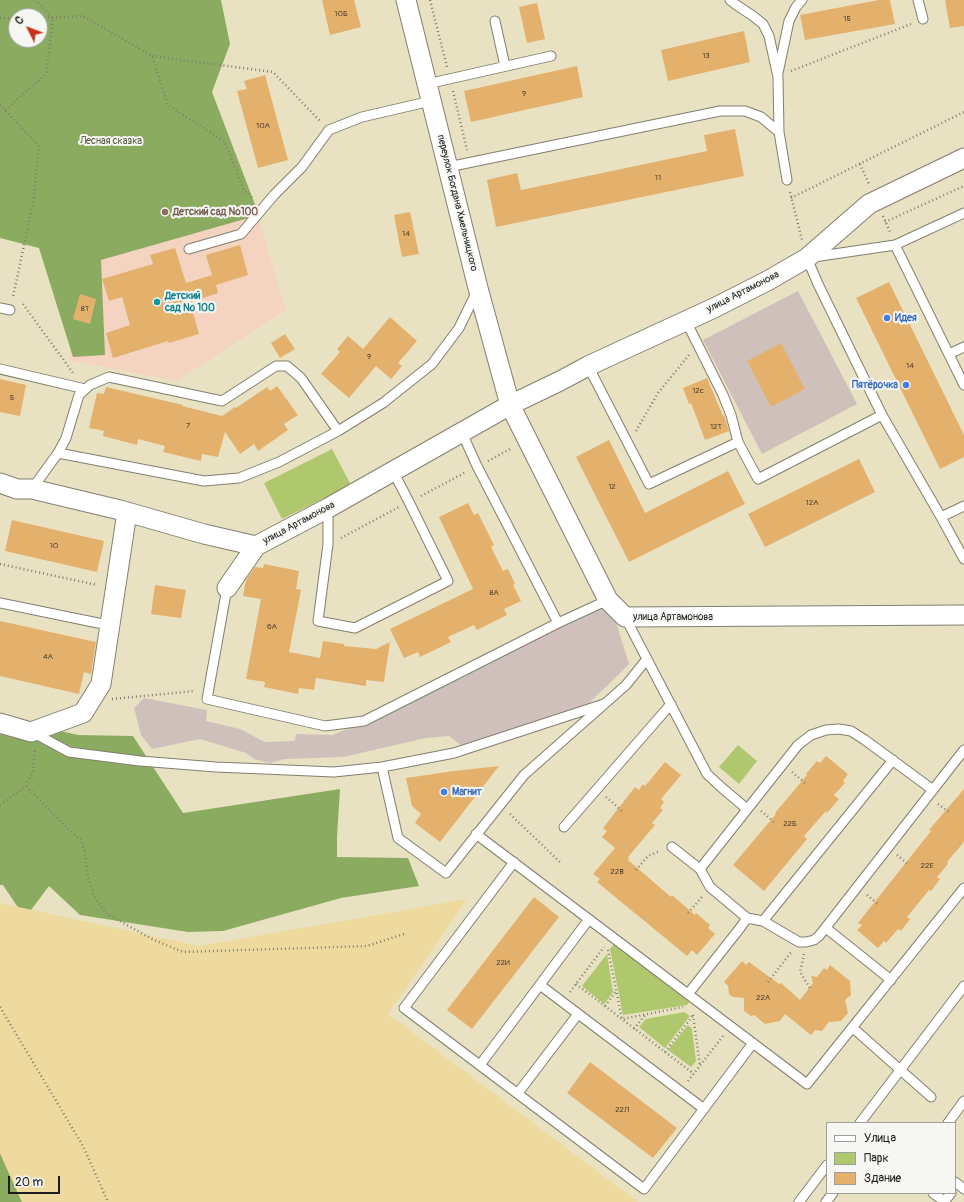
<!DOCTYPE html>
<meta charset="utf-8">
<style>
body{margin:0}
#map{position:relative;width:964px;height:1202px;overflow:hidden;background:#e8e2c2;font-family:Pangolin,sans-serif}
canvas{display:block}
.legend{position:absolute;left:826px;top:1122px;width:130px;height:72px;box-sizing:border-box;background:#f6f6f2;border:1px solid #9f9f9c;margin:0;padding:5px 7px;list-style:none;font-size:12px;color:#1c1c1c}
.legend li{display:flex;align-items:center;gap:8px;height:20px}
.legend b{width:20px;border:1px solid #9f9f9c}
.north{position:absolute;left:8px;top:8px;width:40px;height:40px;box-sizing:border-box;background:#f6f6f2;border:1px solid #9f9f9c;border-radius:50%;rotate:312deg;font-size:11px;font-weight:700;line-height:16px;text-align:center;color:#1c1c1c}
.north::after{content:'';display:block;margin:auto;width:14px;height:18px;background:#c8321e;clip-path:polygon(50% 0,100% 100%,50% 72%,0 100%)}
.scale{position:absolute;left:8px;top:1176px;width:52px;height:18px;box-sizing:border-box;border:2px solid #1c1c1c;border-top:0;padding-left:5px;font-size:12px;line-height:14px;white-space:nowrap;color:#1c1c1c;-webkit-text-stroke:3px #f6f6f2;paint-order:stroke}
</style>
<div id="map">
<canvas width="964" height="1202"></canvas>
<ul class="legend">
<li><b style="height:5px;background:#fff"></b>Улица</li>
<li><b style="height:11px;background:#afc86d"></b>Парк</li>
<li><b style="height:11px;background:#e4b16c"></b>Здание</li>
</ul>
<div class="north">С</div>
<div class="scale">20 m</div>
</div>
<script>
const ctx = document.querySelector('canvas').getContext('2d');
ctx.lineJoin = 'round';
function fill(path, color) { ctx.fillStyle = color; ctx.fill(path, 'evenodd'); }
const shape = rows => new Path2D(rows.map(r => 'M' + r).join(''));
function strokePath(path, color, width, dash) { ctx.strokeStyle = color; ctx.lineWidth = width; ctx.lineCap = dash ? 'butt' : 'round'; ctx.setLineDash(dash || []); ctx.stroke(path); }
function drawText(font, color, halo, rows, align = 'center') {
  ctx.font = font + ' Pangolin,sans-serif'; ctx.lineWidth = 4; ctx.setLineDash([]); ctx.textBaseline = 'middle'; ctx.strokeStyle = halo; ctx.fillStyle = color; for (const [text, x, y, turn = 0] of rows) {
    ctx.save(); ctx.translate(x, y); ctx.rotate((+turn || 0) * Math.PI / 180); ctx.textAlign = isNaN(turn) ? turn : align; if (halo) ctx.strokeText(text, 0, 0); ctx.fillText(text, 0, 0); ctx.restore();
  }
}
const built = shape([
 [103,53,230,200,260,223,286,310,176,381,69,360]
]);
const industrial = shape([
 [798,291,857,404,762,454,703,340],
 [605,607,615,619,629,664,610,683,587,705,462,746,449,736,426,738,343,757,285,759,270,763,254,759,246,753,200,739,152,749,141,735,134,708,144,698,207,710,206,721,240,729,265,742,295,741,296,734,333,735,454,681,517,646]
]);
const green = shape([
 [332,449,351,485,282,519,264,483],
 [738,745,757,761,739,784,719,767],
 [615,943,689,1002,687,1005,623,1015,610,949],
 [607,954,613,992,604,1004,582,986],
 [684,1012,690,1016,665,1048,639,1027,646,1019],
 [688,1025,692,1029,696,1061,691,1067,668,1050]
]);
const forest = shape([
 [0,0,221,0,230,44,212,92,259,215,101,260,105,355,73,357,39,248,0,238],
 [16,16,40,16,40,40,16,40],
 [0,717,78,735,133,736,183,813,340,789,337,837,337,857,408,858,419,886,341,898,223,931,188,932,80,915,49,886,25,918,3,885,0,885],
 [0,1153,22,1202,0,1202]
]);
const sand = shape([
 [467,899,388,1014,638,1202,22,1202,0,1153,0,903,199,946]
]);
const building = shape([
 [322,0,354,0,361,27,330,35],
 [879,0,890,0,895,24,805,40,800,15],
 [945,0,964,0,964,26,950,28],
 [537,3,545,39,527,43,519,7],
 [744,31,750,62,668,81,661,50],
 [577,66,583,97,471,122,464,91],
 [265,75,288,160,258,168,237,91,247,89,244,81],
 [735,129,744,176,496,227,487,180,517,173,521,190,707,151,704,135],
 [410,212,419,254,402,257,394,215],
 [240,245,248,275,216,285,218,293,190,302,199,334,169,343,168,341,113,358,106,333,130,325,122,297,109,301,102,279,153,264,150,255,175,248,186,283,212,275,206,255],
 [889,282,964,435,964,457,940,469,856,298],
 [80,294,96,299,90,324,73,319],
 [390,317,417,341,398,363,402,366,391,379,376,366,349,398,321,374,340,352,337,349,348,336,363,349],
 [285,334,295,349,280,358,271,343],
 [781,343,805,389,771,407,747,361],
 [707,378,723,416,724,415,729,431,705,440,691,403,689,404,683,388],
 [0,379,26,385,20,416,0,412],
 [277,386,298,415,284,424,288,430,258,451,254,444,240,454,225,432,218,457,202,454,201,461,163,452,165,446,138,439,137,445,103,436,104,431,89,428,97,393,104,394,106,387,183,405,182,406,222,416,235,407,236,408,267,387,270,391],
 [609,440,645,513,728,471,745,504,629,562,576,457],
 [859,459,875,492,765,547,748,514],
 [468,503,474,515,478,513,494,545,491,547,503,571,508,569,515,584,513,585,521,601,504,609,507,615,477,630,474,625,448,637,451,642,420,657,418,652,404,658,390,629,473,589,439,517],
 [12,520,104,541,97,572,5,551],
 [264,564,299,571,296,589,301,590,289,652,320,658,323,641,344,644,344,646,376,649,390,642,384,682,366,680,366,686,316,678,314,690,299,688,298,694,264,687,265,682,246,679,261,599,243,596,246,580,255,567,263,568],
 [155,585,186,590,181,618,151,614],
 [0,621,96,642,91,674,84,672,79,694,0,676],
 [826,756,848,774,843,781,845,783,834,795,839,799,827,813,826,811,804,836,807,839,764,891,733,865,776,814,775,813,807,775,806,774,817,761,820,763],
 [665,762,681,775,661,799,664,802,660,808,663,810,652,823,655,825,628,857,629,858,628,860,671,897,672,895,695,915,696,913,710,925,708,928,715,934,697,955,692,950,687,956,597,882,600,879,593,874,615,848,602,837,607,831,603,828,635,787,639,790,643,784,645,786],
 [499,766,440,842,415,823,421,814,412,806,406,778,454,771],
 [964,789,964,842,947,862,948,864,937,877,940,879,931,891,929,890,907,917,910,919,901,931,898,929,886,943,884,941,878,948,857,930,862,925,858,923,931,831,929,830],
 [534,897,559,917,472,1029,447,1010],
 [742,961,746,965,749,962,779,984,781,983,800,1000,813,983,811,976,817,977,824,968,827,970,830,965,850,981,851,995,845,1000,848,1013,841,1021,829,1022,822,1031,815,1030,811,1035,785,1014,780,1021,765,1024,754,1015,751,1016,744,1011,744,998,733,997,729,994,728,986,724,982],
 [590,1062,677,1128,653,1158,567,1093]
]);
const path = shape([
 [430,0,447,67],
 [0,18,16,18],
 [40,18,83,16,152,56,168,105,225,142,244,191,254,199],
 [152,56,273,72,320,121],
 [791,71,911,24],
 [453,91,467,150],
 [0,105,39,146,33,203,13,297],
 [5,110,46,74,53,18,35,0],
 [860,164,869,184],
 [790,192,802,240],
 [791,198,964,112],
 [883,216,890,232],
 [885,222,964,186],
 [23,304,73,373],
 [636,431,658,393,689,355],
 [488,461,512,448],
 [421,496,466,472],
 [341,538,399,507],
 [0,564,97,585],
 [112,699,195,691],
 [792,772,805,783],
 [26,786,68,829,81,840,85,854,88,877,94,896,107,914,154,940,183,952,367,946,404,934],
 [606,797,622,811],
 [938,804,949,812],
 [0,805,26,786,33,771,35,749],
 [761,811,774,822],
 [510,814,561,863],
 [897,855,909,865],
 [636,870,648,856,660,851],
 [867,895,878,904],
 [688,913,702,897],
 [608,950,622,1019,683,1007],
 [804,954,800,972,811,990],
 [768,982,792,951],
 [576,984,694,1074],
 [570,992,604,947],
 [605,1006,616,991],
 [0,1007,83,1146,108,1202],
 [693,1015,700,1066],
 [634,1029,645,1015],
 [665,1052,694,1014],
 [688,1081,723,1036]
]);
const lane = shape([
 [730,0,735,4,753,16,763,24,769,36,778,77,779,132,787,180],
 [918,0,923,19],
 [495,21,505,66],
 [778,73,789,21,796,7,802,0],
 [427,84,551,56],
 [448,167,720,111,745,111,761,117,779,132],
 [895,245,964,385],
 [189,249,241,234,274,195,302,167,329,130,362,117,431,101],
 [0,308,10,310],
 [686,321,723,395,731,415,738,442],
 [949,354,964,347],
 [588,366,649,484,738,442,758,479,882,415],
 [0,369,85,389],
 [462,433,477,466,558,623],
 [58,453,204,481,239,478,279,462,338,431,383,403,432,364,459,328,477,291],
 [32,489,58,453,66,438,79,395,90,385,109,377,222,401,276,366,287,366,301,378,338,431],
 [964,506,941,517,964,559],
 [328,508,328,544,318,621,355,628,448,581,409,502,393,471],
 [941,517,882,415,818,284,807,258,895,245,964,213],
 [227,588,207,699,325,726,364,721,558,623,608,600],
 [0,603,98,623,110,624],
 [625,617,707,774,721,787,747,809],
 [32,732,69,752,140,761,216,767,334,772,382,767,454,753,604,704],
 [382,767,398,838,446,873,524,775,626,685,647,659],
 [564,827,671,704],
 [476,834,807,1084,964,888],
 [672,847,700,869,710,887,747,918,763,921,799,942,806,942,814,940,819,936,964,750],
 [514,862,404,1008,644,1189,753,1043],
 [700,869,798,745,811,735,826,730,839,729,851,731,865,740,933,790],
 [763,921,893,760],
 [826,928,891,980],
 [540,985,704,1109],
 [688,994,740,928,747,918],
 [853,1028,931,1097],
 [480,1065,589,919],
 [518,1093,578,1014],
 [860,1123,964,986],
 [948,1123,964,1101],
 [955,1182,964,1189],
 [933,1193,944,1201],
 [799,1202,827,1165],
 [826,1202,833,1193],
 [944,1202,951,1193]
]);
const street = shape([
 [406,0,478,288,510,405,608,600,625,617,964,615],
 [0,483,17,489,32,489,120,510,204,534,256,546,328,508,510,405,560,381,588,366,716,307,769,280,807,258,869,204,964,158],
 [227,588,256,546],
 [0,723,31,732,83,713,101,684,127,512]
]);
const markers = [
 [165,212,4,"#8d6e63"],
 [157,302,4,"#0f9aa8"],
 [887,318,4,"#3f7fe0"],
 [906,385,4,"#3f7fe0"],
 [444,792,4,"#3f7fe0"]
];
const numberNames = [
 ["10Б",341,14],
 ["15",847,19],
 ["13",706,56],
 ["9",524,94],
 ["10А",263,126],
 ["11",658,178],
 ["14",406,234],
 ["8Т",85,309],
 ["9",369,357],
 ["14",910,366],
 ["12c",698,391],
 ["5",12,398],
 ["7",188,426],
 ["12Т",716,427],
 ["12",612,487],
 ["12А",812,503],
 ["10",54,546],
 ["8А",494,593],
 ["6А",272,627],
 ["4А",48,657],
 ["22Б",790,824],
 ["22Е",927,866],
 ["22В",617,872],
 ["22И",503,963],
 ["22А",763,998],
 ["22Л",622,1110]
];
const parkNames = [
 ["Лесная сказка",111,141]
];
const streetNames = [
 ["переулок Богдана Хмельницкого",457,203,76],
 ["улица Артамонова",743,292,-27],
 ["улица Артамонова",299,523,-28],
 ["улица Артамонова",673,617]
];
const educationNames = [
 ["Детский сад №100",173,212]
];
const cultureNames = [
 ["Детский",165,296],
 ["сад № 100",165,308]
];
const shopNames = [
 ["Идея",895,318],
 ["Пятёрочка",898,385,"right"],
 ["Магнит",452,792]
];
fill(built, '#f4d3c0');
fill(industrial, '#d0c0bc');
fill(green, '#afc86d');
fill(forest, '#8bac60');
fill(sand, '#eeda9e');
fill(building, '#e4b16c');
strokePath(lane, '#827f6f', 11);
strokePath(street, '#827f6f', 21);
strokePath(path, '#827f6f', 2.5, [1, 3]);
strokePath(lane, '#fff', 9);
strokePath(street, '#fff', 19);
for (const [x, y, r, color] of markers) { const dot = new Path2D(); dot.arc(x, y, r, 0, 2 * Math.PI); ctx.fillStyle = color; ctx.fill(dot); strokePath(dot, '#f6f6f2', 1.5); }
drawText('8px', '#4e4130', null, numberNames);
drawText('10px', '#4f5838', '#f6f6f2', parkNames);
drawText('10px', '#1c1c1c', '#f6f6f2', streetNames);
drawText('bold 10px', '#785e54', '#f6f6f2', educationNames, 'left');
drawText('bold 10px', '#0d838f', '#f6f6f2', cultureNames, 'left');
drawText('bold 10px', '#366cbe', '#f6f6f2', shopNames, 'left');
</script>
